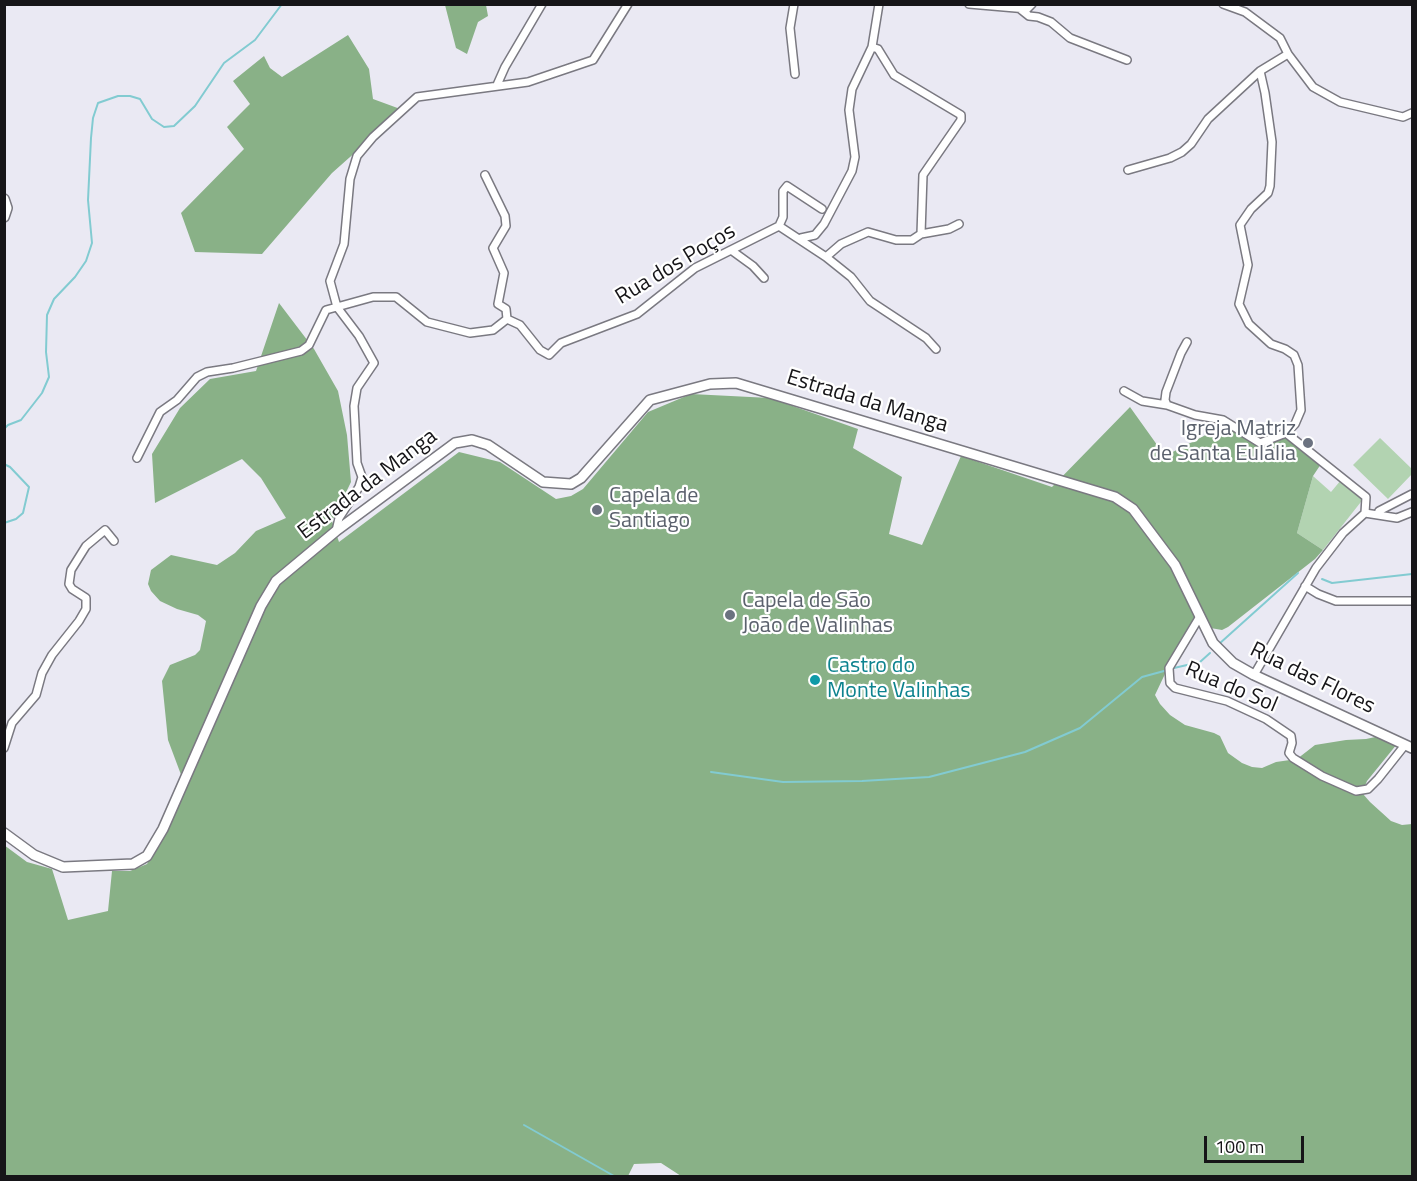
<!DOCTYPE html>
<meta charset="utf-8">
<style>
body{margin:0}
#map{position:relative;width:1417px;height:1181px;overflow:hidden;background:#eae9f3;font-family:"Titillium Web",sans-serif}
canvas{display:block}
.frame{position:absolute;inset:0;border:6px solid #161518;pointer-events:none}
.scale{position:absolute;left:1204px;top:1136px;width:100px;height:27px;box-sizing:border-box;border:3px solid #161518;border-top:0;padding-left:8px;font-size:18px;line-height:21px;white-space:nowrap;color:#161518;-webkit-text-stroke:4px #fff;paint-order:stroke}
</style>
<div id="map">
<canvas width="1417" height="1181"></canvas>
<div class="frame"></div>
<div class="scale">100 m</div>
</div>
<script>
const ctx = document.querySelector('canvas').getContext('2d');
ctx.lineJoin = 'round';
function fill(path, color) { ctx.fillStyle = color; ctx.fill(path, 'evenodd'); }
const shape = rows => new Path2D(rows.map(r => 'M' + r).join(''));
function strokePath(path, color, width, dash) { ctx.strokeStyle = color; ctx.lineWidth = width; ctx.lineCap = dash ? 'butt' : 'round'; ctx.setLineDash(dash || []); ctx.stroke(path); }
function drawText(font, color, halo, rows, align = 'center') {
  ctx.font = font + ' "Titillium Web",sans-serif'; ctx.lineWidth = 4.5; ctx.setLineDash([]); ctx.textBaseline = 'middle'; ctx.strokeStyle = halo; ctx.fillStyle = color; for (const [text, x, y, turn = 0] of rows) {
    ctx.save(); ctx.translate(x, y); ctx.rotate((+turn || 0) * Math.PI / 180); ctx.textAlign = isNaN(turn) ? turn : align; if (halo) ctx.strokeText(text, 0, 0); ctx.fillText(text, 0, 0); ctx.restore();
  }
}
const green = shape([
 [1380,438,1412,469,1412,474,1388,499,1353,465],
 [1313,476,1331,492,1341,480,1364,498,1323,550,1297,533]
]);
const forest = shape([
 [445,5,486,5,488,16,478,22,467,54,456,48],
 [348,35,369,69,373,99,403,110,332,173,262,254,195,252,181,213,244,149,227,127,250,104,233,81,264,56,270,68,282,77],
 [279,303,314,349,338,391,347,435,351,482,332,521,339,542,459,452,500,462,556,499,571,496,583,489,648,412,691,394,770,398,858,429,853,448,902,477,889,534,922,545,961,456,1052,487,1130,407,1165,456,1225,425,1259,445,1285,435,1321,464,1313,476,1297,533,1323,550,1315,559,1228,627,1222,630,1199,626,1188,631,1183,636,1155,695,1160,704,1170,715,1185,725,1214,733,1220,736,1228,753,1242,763,1252,767,1262,768,1276,762,1297,759,1315,745,1346,740,1366,739,1380,736,1397,744,1367,781,1363,791,1363,794,1370,802,1391,821,1402,825,1412,824,1412,1176,681,1176,661,1163,634,1164,628,1176,5,1176,4,845,27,862,52,869,68,920,108,911,112,871,130,871,147,864,169,824,183,780,168,740,162,681,170,665,195,655,200,650,206,621,198,615,177,609,160,601,151,591,148,584,151,570,171,555,217,565,235,553,256,531,286,518,261,478,242,459,155,503,152,454,180,408,210,379,256,371]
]);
const stream = shape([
 [4,429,8,425,21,420,42,393,49,377,46,352,47,315,54,299,75,277,86,261,92,243,88,200,91,138,93,118,98,103,118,96,130,96,140,99,152,119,164,127,174,126,195,106,224,63,255,40,282,4],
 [4,464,10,467,29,487,23,513,16,519,4,523],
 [1322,579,1332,583,1412,574],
 [1219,644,1298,573],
 [1174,668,1200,662,1210,653],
 [711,772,783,782,862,781,929,777,1025,752,1080,728,1142,677,1164,671],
 [524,1125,614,1176]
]);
const street = shape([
 [794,4,790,28,795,74],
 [969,4,1027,9,1032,4],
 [1223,4,1245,12,1280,38,1288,54,1313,87,1340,102,1403,117,1412,113],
 [1019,8,1029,16,1038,17,1051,22,1070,38,1127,60],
 [497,85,505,67,542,4],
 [1128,170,1170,158,1182,152,1191,144,1208,119,1260,71],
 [485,175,505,216,506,226,493,248,504,273,498,304,506,309,507,319],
 [779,226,783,217,783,191,787,186,822,209],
 [921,234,949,229,959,224],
 [801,238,815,235,824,224,852,171,855,157,849,110,852,89,872,47,879,4],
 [731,250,753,266,764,278],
 [826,257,841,244,868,232,896,240,912,240,921,234,923,175,961,120,961,115,894,75,878,49,872,47],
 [1124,391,1142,401,1167,405,1195,415,1223,420,1260,443,1286,433,1295,424,1301,410,1298,365,1294,355,1285,349,1271,344,1249,324,1239,304,1248,265,1240,225,1251,209,1268,193,1270,186,1272,142,1265,93,1260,71,1288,54],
 [1167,405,1165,400,1166,392,1181,353,1187,342],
 [137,458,160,412,177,400,197,377,207,372,233,368,301,351,309,345,326,310,373,297,396,297,427,322,470,333,493,330,507,319,520,325,540,350,549,355,561,343,637,314,695,268,779,226,826,257,851,277,870,301,926,338,936,349],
 [1379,511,1412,494],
 [1365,513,1397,518,1412,512],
 [336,531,339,518,359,487,362,477,357,463,354,406,357,388,374,363,359,336,337,307,330,281,344,244,350,179,357,156,373,137,417,97,528,82,593,60,628,4],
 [1305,586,1318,594,1336,601,1412,601],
 [1199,618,1169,668,1170,683,1175,688,1227,701,1266,719,1291,736,1292,743,1289,753,1293,758,1322,776,1356,791,1368,789,1378,779,1405,745],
 [1254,675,1316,568,1343,533,1365,513,1366,497,1286,433],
 [4,748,12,723,36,695,42,673,52,655,79,621,86,609,86,598,72,589,69,584,71,570,86,546,105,530,114,541]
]);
const secondary = shape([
 [4,199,7,208,4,217],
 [4,833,34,855,63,867,133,864,147,856,163,829,261,606,276,581,336,531,455,443,472,440,488,445,543,482,571,484,581,478,650,400,710,384,736,383,1115,497,1133,509,1175,565,1213,643,1233,663,1254,675,1412,748]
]);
const markers = [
 [1308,443,6,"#6b7280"],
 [597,510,6,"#6b7280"],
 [730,615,6,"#6b7280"],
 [815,680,6,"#0f9aa8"]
];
const streetNames = [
 ["Rua dos Poços",676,265,-31],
 ["Estrada da Manga",867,402,17],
 ["Estrada da Manga",368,485,-37],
 ["Rua das Flores",1312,679,26],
 ["Rua do Sol",1231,688,23]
];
const worshipNames = [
 ["Igreja Matriz",1296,430,"right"],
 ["de Santa Eulália",1296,455,"right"],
 ["Capela de",609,497],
 ["Santiago",609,522],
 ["Capela de São",742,602],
 ["João de Valinhas",742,627]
];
const cultureNames = [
 ["Castro do",827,667],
 ["Monte Valinhas",827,692]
];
fill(green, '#b2d3b1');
fill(forest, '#89b187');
strokePath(stream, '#82cbd1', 2);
strokePath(street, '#7a7981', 10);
strokePath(secondary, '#7a7981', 12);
strokePath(street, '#fff', 7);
strokePath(secondary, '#fff', 9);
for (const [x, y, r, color] of markers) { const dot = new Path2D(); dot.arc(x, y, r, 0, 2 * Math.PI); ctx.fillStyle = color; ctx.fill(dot); strokePath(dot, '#fff', 2); }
drawText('22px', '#161518', '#fff', streetNames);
drawText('22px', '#5b616d', '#fff', worshipNames, 'left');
drawText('22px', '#0d838f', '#fff', cultureNames, 'left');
</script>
